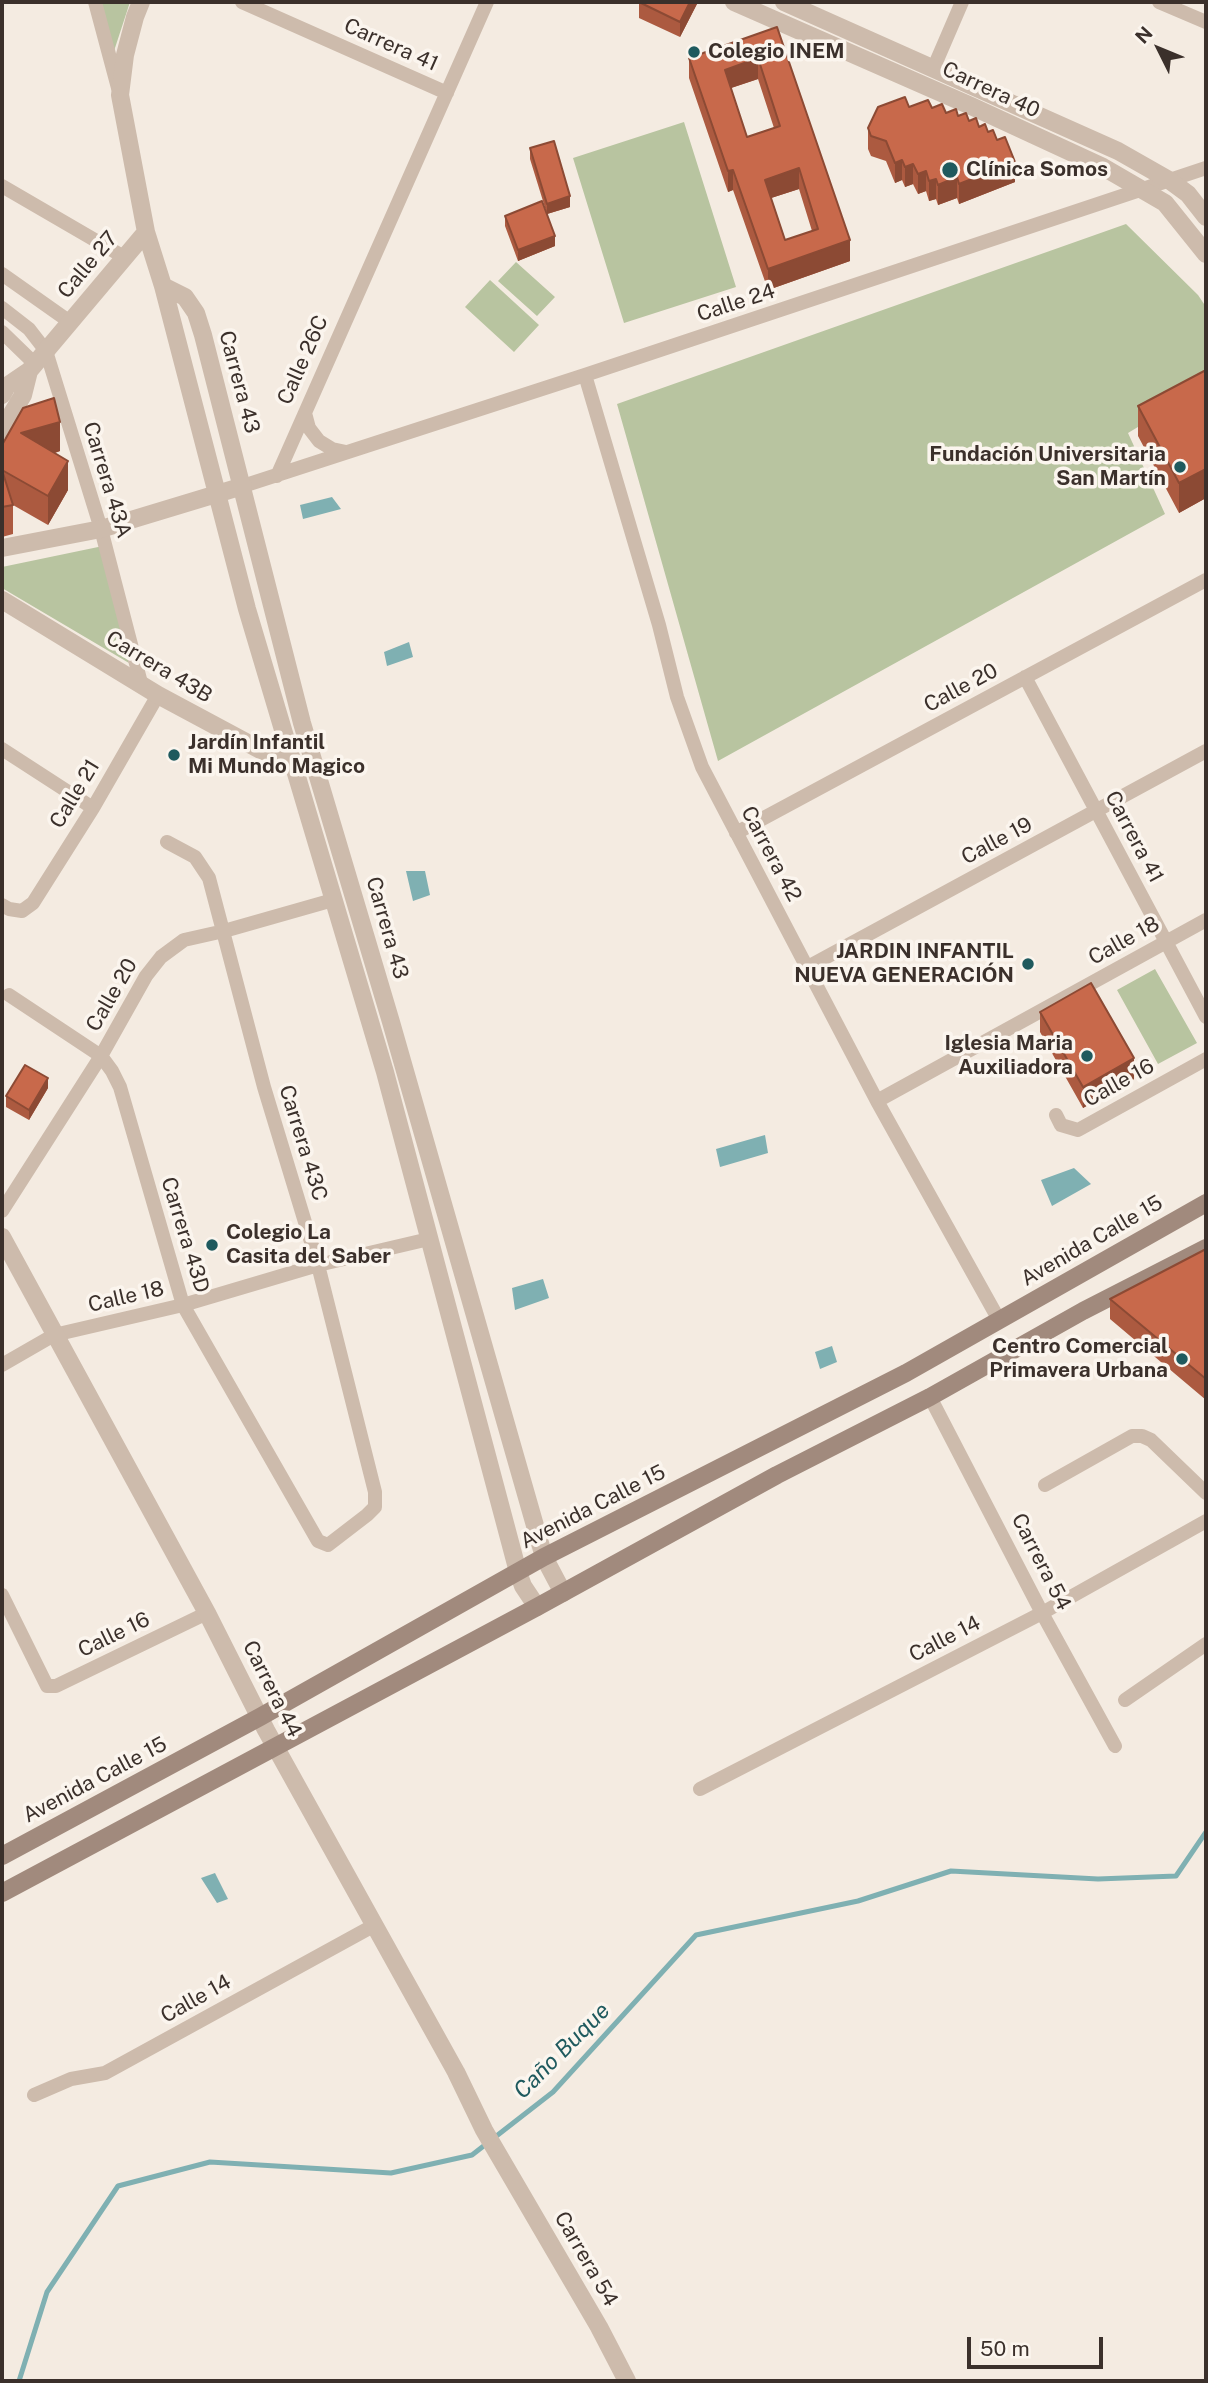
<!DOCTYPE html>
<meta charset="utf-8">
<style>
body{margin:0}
#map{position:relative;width:1208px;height:2383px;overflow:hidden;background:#f4ebe1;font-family:"Public Sans",sans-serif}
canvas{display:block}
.frame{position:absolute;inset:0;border:4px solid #3b302b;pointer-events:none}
.north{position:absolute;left:1124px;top:14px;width:70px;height:70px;-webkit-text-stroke:5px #fbf5ee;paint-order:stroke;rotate:313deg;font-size:19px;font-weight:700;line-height:28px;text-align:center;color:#3b302b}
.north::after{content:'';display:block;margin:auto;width:24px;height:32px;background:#3b302b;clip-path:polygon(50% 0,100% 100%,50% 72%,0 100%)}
.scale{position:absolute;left:967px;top:2337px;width:136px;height:32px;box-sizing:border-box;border:4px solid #3b302b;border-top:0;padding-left:9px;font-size:21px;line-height:24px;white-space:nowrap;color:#3b302b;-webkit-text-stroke:5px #fbf5ee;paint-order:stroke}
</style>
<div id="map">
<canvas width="1208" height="2383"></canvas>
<div class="frame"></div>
<div class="north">N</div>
<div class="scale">50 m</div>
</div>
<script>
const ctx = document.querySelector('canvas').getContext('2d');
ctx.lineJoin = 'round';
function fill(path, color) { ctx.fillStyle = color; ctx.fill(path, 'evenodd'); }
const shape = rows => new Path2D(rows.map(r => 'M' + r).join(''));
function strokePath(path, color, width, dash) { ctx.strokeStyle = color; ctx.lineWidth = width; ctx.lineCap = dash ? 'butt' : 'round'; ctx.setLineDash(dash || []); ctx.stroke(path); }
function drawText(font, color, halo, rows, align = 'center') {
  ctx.font = font + ' "Public Sans",sans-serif'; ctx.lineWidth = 7; ctx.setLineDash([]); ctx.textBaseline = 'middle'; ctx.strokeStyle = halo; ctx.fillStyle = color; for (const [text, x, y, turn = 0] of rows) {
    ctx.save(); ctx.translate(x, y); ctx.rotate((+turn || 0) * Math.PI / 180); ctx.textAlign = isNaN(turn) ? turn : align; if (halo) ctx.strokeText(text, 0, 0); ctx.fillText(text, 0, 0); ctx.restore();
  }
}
const green = shape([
 [100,2,130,2,114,51],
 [684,122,736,287,624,323,573,158],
 [1126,224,1198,295,1206,307,1206,386,1128,433,1165,514,718,761,617,404],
 [516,262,555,297,537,316,498,281],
 [490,280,539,325,514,352,465,307],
 [103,546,129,663,2,588,2,567],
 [1155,969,1197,1043,1158,1064,1117,990]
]);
const water = shape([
 [332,497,341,509,303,519,300,505],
 [409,642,413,657,387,666,384,652],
 [406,871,425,871,430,895,413,901],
 [765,1135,768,1153,720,1167,716,1149],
 [1074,1168,1091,1184,1052,1206,1041,1180],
 [543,1279,549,1298,515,1310,512,1288],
 [832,1346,837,1362,820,1369,815,1352],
 [215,1873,228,1899,217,1903,201,1878]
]);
const stream = shape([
 [19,2381,47,2292,118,2186,210,2162,391,2173,472,2155,553,2092,696,1935,858,1901,951,1871,1098,1879,1176,1876,1206,1832]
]);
const minor = shape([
 [95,2,118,88],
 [242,2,447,93],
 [1159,2,1206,22],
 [934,67,962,2],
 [2,186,124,257],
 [2,274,70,322],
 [2,308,29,329,46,351,101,529,141,683],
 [2,332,35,364],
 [585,375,659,625,677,697,702,767,877,1101,999,1320],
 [305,413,309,428,319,441,332,449,346,452],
 [277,476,487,2],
 [243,486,585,375,1206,168],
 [1025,677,1206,1017],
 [2,749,93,808],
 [736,833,1206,580],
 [2,905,9,909,22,911,33,903,93,808,158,695],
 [808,967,1206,751],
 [9,995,101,1056,112,1071,120,1087,183,1305,318,1541,328,1545,367,1515,375,1507,375,1492,318,1265,264,1087,209,878,195,857,167,842],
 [877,1101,1206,920],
 [1056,1115,1061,1125,1078,1130,1206,1059],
 [2,1211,101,1056,146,976,161,957,184,940,224,931,333,900],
 [2,1365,54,1335,183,1305,318,1265,429,1239],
 [930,1397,1042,1613,1115,1746],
 [1045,1485,1132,1436,1142,1436,1151,1440,1206,1493],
 [2,1595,47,1686,56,1686,207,1613],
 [1125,1700,1206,1644],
 [700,1789,1042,1613,1206,1521],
 [34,2095,71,2079,105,2073,373,1926]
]);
const tertiary = shape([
 [141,2,135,17,125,55,120,95,146,232,163,286,247,609,385,1072,518,1572,523,1586,537,1607],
 [734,2,971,106,1103,167,1165,203,1206,254],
 [784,2,1118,151,1169,180,1188,194,1206,217],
 [163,286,185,297,196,313,203,335,302,723,391,1022,544,1557,563,1593],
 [2,395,7,386,29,371,146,232],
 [2,430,23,395,29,371],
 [2,548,101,529,243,486],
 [2,600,158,695,296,769],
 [2,1237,207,1613,266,1730,456,2072,484,2130,599,2327,627,2381]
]);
const secondary = shape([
 [2,1856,260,1717,544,1557,906,1373,1206,1203],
 [2,1893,537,1607,777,1475,930,1397,1083,1311,1206,1248]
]);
const wall = shape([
 [639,2,698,2,680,37,639,18],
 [777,27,850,261,768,290,733,190,728,192,689,78,689,58],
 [758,79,774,128,747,137,731,88],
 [799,189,812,231,785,240,771,198],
 [909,107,932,108,958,116,969,121,988,132,997,140,1015,182,959,204,957,198,938,205,936,199,929,201,926,191,918,194,913,184,905,187,902,180,895,183,886,161,871,156,868,149,868,128],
 [530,148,570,207,547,214,555,246,518,261,505,226,505,216,547,214,530,159],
 [1206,370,1206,498,1179,513,1138,436,1138,406],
 [2,445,60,451,55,453,68,490,48,525,13,505,13,534,2,537],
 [1040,1012,1134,1079,1083,1108,1040,1032],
 [48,1088,29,1120,6,1107,6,1096],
 [1206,1249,1206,1400,1110,1319,1110,1299]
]);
const shadedWall = shape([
 [690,2,698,2,680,37,680,22],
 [758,58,758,79,725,90,725,70],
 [902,160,902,180,895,183,895,163],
 [1015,162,1015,182,959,204,959,184],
 [913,164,913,184,905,187,905,167],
 [799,168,799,189,765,200,765,180],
 [733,170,733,190,728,192,728,171],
 [926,171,926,191,918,194,918,174],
 [957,177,957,198,938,205,938,185],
 [936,179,936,199,929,201,929,181],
 [570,196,570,207,547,214,547,204],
 [555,236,555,246,518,261,518,250],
 [850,240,850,261,768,290,768,269],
 [60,422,60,451,21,463,21,433],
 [68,461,68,490,48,525,48,496],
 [1206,469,1206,498,1179,513,1179,483],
 [1134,1058,1134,1079,1083,1108,1083,1087],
 [48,1078,48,1088,29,1120,29,1110]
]);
const building = shape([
 [639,2,690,2,680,22,639,2],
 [777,27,850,240,768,269,733,170,728,171,689,58,777,27],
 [758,58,780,126,747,137,725,70,758,58],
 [799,168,818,229,785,240,765,180,799,168],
 [905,97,909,107,928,100,932,108,942,104,946,113,956,109,958,116,966,113,969,121,976,118,979,127,985,124,988,132,993,130,997,140,1005,137,1015,162,959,184,957,177,938,185,936,179,929,181,926,171,918,174,913,164,905,167,902,160,895,163,886,141,871,136,868,128,878,107,905,97],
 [554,141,570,196,547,204,530,148,554,141],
 [542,201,555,236,518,250,505,216,542,201],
 [1206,370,1206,469,1179,483,1138,406,1206,370],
 [54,398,60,422,21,433,68,461,48,496,2,470,13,505,2,507,2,445,23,408,54,398],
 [1091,983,1134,1058,1083,1087,1040,1012,1091,983],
 [25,1065,48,1078,29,1110,6,1096,25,1065],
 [1206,1249,1206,1379,1110,1299,1206,1249]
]);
const markers = [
 [694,52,7,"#1f5a5e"],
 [950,170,9,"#1f5a5e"],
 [1180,467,7,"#1f5a5e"],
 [174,755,7,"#1f5a5e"],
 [1028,964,7,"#1f5a5e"],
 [1087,1056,7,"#1f5a5e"],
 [212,1245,7,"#1f5a5e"],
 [1182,1359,7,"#1f5a5e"]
];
const streetNames = [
 ["Carrera 41",391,45,24],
 ["Carrera 40",991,90,25],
 ["Calle 27",88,265,-50],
 ["Calle 24",736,303,-18],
 ["Calle 26C",303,360,-66],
 ["Carrera 43",239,382,75],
 ["Carrera 43A",107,480,73],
 ["Carrera 43B",159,667,31],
 ["Calle 20",961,688,-28],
 ["Calle 21",75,794,-59],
 ["Carrera 41",1134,837,62],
 ["Calle 19",997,841,-28],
 ["Carrera 42",771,854,62],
 ["Carrera 43",387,928,74],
 ["Calle 18",1124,941,-29],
 ["Calle 20",112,995,-60],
 ["Calle 16",1119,1083,-29],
 ["Carrera 43C",303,1143,73],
 ["Carrera 43D",185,1235,73],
 ["Avenida Calle 15",1092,1241,-30],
 ["Calle 18",126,1297,-13],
 ["Avenida Calle 15",593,1507,-27],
 ["Carrera 54",1041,1562,63],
 ["Calle 16",114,1635,-26],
 ["Calle 14",945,1639,-27],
 ["Carrera 44",272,1689,63],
 ["Avenida Calle 15",95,1780,-28],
 ["Calle 14",196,1999,-29],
 ["Carrera 54",586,2259,60]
];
const poiNames = [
 ["Colegio INEM",708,52],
 ["Clínica Somos",966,170],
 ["Fundación Universitaria",1166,455,"right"],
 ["San Martín",1166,479,"right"],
 ["Jardín Infantil",188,743],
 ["Mi Mundo Magico",188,767],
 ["JARDIN INFANTIL",1014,952,"right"],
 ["NUEVA GENERACIÓN",1014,976,"right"],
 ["Iglesia Maria",1073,1044,"right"],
 ["Auxiliadora",1073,1068,"right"],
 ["Colegio La",226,1233],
 ["Casita del Saber",226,1257],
 ["Centro Comercial",1168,1347,"right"],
 ["Primavera Urbana",1168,1371,"right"]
];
const waterNames = [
 ["Caño Buque",562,2051,-45]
];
fill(green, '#b8c4a0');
fill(water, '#7fb0b2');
strokePath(stream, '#7fb0b2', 5);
strokePath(minor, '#cdbbac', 14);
strokePath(tertiary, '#cdbbac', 18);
strokePath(secondary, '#a18a7d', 18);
fill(wall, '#ac5a40');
fill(shadedWall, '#8c4a34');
fill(building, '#c8694b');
strokePath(building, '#8c4a34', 2);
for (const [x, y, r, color] of markers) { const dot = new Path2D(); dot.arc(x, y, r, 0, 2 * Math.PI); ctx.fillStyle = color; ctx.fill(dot); strokePath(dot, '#fbf5ee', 2.5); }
drawText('21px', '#3b302b', '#fbf5ee', streetNames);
drawText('bold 21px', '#3b302b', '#fbf5ee', poiNames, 'left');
drawText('italic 23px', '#1f5a5e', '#fbf5ee', waterNames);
</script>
